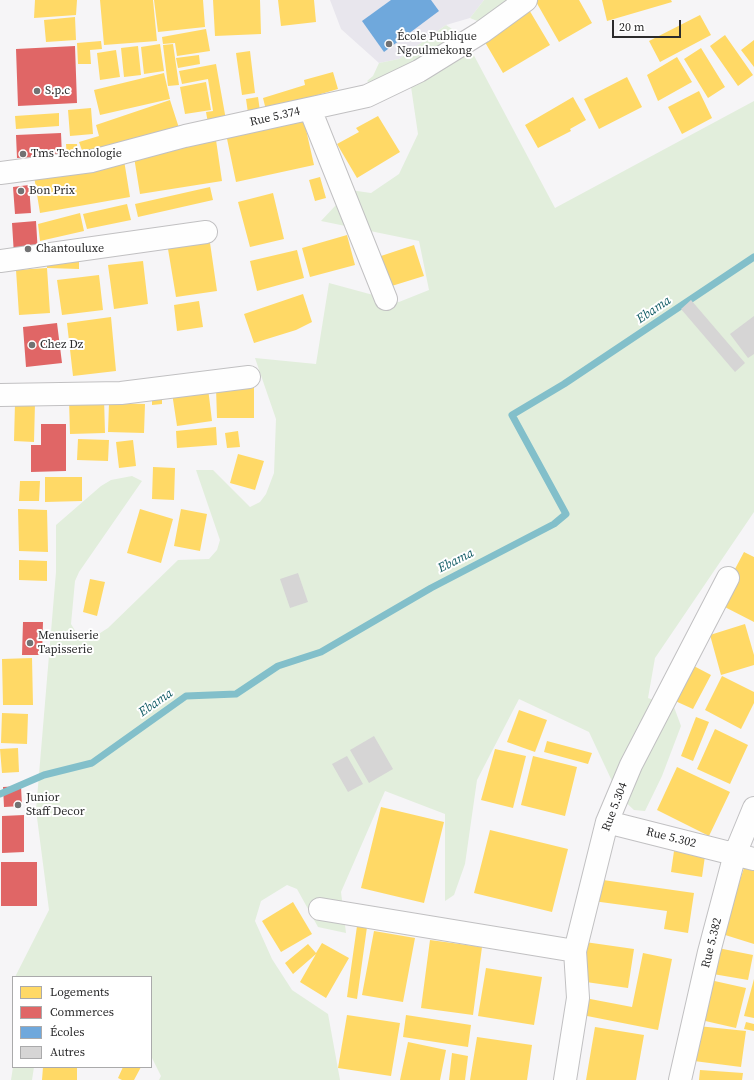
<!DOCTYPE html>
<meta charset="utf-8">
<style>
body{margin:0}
#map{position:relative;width:754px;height:1080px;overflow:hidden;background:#f6f5f7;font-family:"Source Serif 4",serif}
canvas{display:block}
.legend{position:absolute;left:12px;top:976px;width:140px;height:92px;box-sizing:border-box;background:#fff;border:1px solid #aaaaab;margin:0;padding:5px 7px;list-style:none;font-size:12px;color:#2b2b2c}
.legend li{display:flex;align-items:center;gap:8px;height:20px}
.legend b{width:20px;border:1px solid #aaaaab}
.scale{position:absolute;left:612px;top:20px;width:69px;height:18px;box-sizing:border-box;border:2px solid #2b2b2c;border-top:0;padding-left:5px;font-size:12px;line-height:14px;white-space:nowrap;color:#2b2b2c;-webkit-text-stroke:3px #fff;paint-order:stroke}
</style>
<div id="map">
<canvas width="754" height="1080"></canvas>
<ul class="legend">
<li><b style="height:11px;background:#ffd966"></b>Logements</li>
<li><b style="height:11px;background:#e06666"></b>Commerces</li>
<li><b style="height:11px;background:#6fa8dc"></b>Écoles</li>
<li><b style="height:11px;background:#d6d5d5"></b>Autres</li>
</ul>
<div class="scale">20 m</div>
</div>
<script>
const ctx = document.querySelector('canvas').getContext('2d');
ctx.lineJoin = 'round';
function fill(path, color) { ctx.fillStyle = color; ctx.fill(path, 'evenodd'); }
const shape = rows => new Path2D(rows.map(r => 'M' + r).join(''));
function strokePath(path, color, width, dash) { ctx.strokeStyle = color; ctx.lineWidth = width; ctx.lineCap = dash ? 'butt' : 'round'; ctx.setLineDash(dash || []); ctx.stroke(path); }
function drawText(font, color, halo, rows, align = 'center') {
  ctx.font = font + ' "Source Serif 4",serif'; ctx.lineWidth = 4; ctx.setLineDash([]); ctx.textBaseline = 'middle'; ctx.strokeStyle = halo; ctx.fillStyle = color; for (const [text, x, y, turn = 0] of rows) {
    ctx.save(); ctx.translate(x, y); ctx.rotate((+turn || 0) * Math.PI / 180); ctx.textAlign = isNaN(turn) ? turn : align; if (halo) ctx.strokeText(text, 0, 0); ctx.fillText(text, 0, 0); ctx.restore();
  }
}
const built = shape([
 [330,0,484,0,470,18,446,25,399,59,379,63,341,29]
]);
const green = shape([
 [484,0,520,0,482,23,470,18],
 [446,25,455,31,458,40,371,84,367,81,373,76,379,63,399,59],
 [470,48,555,208,754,101,754,512,655,658,648,698,674,707,681,726,662,776,645,811,634,810,619,796,589,732,519,699,477,780,465,864,454,895,445,901,445,814,385,791,341,892,346,933,318,927,297,889,287,885,261,901,255,921,272,959,292,990,328,1014,340,1080,159,1080,161,1076,151,1056,151,977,15,977,49,910,36,810,56,572,56,525,101,486,111,480,132,476,142,481,79,572,75,581,71,624,77,634,87,637,97,635,108,628,178,560,209,559,217,550,220,540,196,470,213,470,250,507,260,502,266,494,274,473,276,419,255,358,316,364,329,283,399,302,429,290,419,241,321,221,350,190,371,193,399,174,418,134,410,80],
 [13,1067,34,1067,32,1080,11,1080]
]);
const homes = shape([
 [35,0,77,0,76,15,34,18],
 [100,0,153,0,157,41,104,45],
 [154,0,203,0,205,27,158,32],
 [213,0,260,0,261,34,215,36],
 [278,0,314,0,316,22,281,26],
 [535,0,579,0,592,23,559,42],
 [602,0,671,0,672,2,607,21],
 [528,8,550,45,503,73,479,32],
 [700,15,711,35,660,62,649,41],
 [75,17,76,40,46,42,44,20],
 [206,29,210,51,177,56,175,43,163,44,162,37],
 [725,35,753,75,738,86,710,46],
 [754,40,754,67,741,50],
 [101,41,102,49,90,50,91,64,78,64,77,43],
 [160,44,164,71,144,74,141,47],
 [173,44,179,85,168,86,163,45],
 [138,46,141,75,124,77,121,48],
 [701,48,725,87,708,98,684,59],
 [116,50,120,77,100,80,97,53],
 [250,51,255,93,242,95,236,53],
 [199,55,200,64,178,68,176,58],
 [677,57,692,82,658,101,647,75],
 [216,64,226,120,208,123,206,112,213,111,208,79,182,84,179,71],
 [333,72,338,89,266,110,263,98,305,85,304,80],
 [164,73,170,99,100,115,94,90],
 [627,77,642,107,599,129,584,99],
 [206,82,211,110,185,114,180,87],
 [699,91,712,118,682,134,668,107],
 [258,97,260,111,248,113,246,99],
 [573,97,586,120,570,129,571,131,538,148,525,125],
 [170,100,179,128,85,159,79,142,99,136,96,125],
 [91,108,93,134,70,136,68,110],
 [59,113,59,126,16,129,15,116],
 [303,116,314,165,236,182,226,134],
 [378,116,400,152,357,178,337,144,359,132,356,128],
 [216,140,222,181,140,194,134,157],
 [66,144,77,144,78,158,67,158],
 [124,160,130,197,40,213,34,176],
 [320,177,326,198,315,201,309,180],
 [210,187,213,200,138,217,135,204],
 [273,193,284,239,250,247,238,202],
 [127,204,131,220,87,229,83,214],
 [80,213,84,231,40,241,38,224],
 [347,235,355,265,310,277,302,248],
 [209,236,217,291,176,297,167,243],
 [414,245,424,276,382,289,372,259],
 [297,250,304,278,257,291,250,261],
 [47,259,79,260,79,269,47,268,50,313,19,315,16,270,47,268],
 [143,261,148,304,114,309,108,265],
 [99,275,103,310,62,315,57,280],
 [303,294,312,322,296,330,254,343,244,314],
 [199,301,203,327,177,331,174,305],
 [111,317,116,371,73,376,67,323],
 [254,387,254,418,217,418,216,388],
 [208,388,212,421,177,426,172,393],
 [152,391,162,391,162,404,152,405],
 [104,398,105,433,70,434,69,399],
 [15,403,35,403,34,442,14,441],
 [109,403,145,404,144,433,108,432],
 [216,427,217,445,177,448,176,431],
 [238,431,240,447,227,448,225,433],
 [78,439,109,440,108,461,77,460],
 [133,440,136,466,119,468,116,442],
 [238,454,264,461,255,490,230,483],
 [153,467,175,468,174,500,152,499],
 [45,477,82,477,82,501,45,502],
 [20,481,40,481,39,501,19,501],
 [18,509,47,510,48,552,19,551],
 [140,509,173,519,161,563,127,553],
 [181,509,207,514,200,551,174,546],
 [744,552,754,557,754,622,717,603],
 [19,560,47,561,47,581,19,580],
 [90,579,105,582,97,616,83,612],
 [745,624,754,655,754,665,721,675,710,635],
 [32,658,33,705,3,705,2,659],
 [690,664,711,675,693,709,673,700],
 [722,676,754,692,754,703,741,729,705,710],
 [519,710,547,720,535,752,507,742],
 [2,713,28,714,27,744,1,743],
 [696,717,709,722,693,761,681,756],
 [715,729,748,745,730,784,697,769],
 [547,741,592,753,588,764,544,752],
 [18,748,19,772,2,773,0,749],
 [495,749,526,756,513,808,481,800],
 [533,756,577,767,565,816,521,805],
 [677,767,730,792,709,836,657,810],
 [381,807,444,822,424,903,361,888],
 [490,830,568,849,552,912,474,893],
 [674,851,705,856,702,877,671,872],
 [744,868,754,871,754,944,722,934],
 [596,879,694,893,688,933,664,929,667,911,593,901],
 [293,902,312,934,281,952,262,921],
 [357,926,367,927,357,999,347,997],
 [374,931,415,938,403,1002,362,995],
 [430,940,482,947,473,1015,421,1008],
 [585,942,634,949,628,988,579,981],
 [322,943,349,958,326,998,300,982,316,954,293,974,285,963,308,944,316,953],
 [718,948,753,955,748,980,713,974],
 [643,953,672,959,658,1030,582,1015,585,998,632,1007],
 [486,968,542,977,534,1025,478,1016],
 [754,979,754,1018,744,1016],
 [710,980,746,988,736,1028,701,1020],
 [347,1015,400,1023,391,1076,338,1068],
 [406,1015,471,1025,468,1047,403,1037],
 [746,1022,754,1024,754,1031,744,1029],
 [698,1026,746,1031,741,1067,694,1061],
 [595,1027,644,1035,636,1080,586,1080],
 [477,1037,532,1045,527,1080,470,1080],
 [408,1042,446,1050,440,1080,400,1080],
 [452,1053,468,1056,465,1080,449,1080],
 [43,1067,77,1067,77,1080,42,1080],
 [123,1067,141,1067,134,1080,122,1080,118,1078],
 [700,1070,743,1073,742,1080,699,1080]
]);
const shops = shape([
 [75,46,77,103,18,106,16,49],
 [61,133,62,156,17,158,16,135],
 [29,185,31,213,15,214,13,187],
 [36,221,38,254,14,255,12,223],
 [57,323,62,363,26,367,23,327],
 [41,424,66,424,66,471,31,472,31,445,41,445],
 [23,622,43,622,42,655,22,655],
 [21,786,22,806,4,807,3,787],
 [24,815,24,852,2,853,2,816],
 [1,862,37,862,37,906,1,906]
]);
const schools = shape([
 [391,0,431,0,439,11,384,52,362,21]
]);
const stream = shape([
 [0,794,44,775,92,763,186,696,236,694,278,666,321,652,431,588,554,524,566,514,512,415,564,384,754,257]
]);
const building = shape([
 [691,300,745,363,735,372,681,309],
 [754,316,754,354,748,358,730,334],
 [298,573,308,602,290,608,280,579],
 [374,736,393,769,369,783,350,750],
 [347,756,363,784,348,792,332,764]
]);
const minor = shape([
 [310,109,386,299],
 [0,173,92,161,185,136,367,96,419,71,482,32,526,0],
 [0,261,206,232],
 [0,395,121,393,249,377],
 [607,822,754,859],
 [320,909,575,951],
 [565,1080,578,998,575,951,607,822,631,765,728,578],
 [680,1080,709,952,735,854,754,808]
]);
const markers = [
 [389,44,4,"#727273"],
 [37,91,4,"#727273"],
 [23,154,4,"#727273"],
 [21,191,4,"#727273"],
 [28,249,4,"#727273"],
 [32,345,4,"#727273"],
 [30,643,4,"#727273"],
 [18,805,4,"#727273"]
];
const poiNames = [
 ["École Publique",397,37],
 ["Ngoulmekong",397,51],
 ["S.p.c",45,91],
 ["Tms Technologie",31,154],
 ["Bon Prix",29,191],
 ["Chantouluxe",36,249],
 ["Chez Dz",40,345],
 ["Menuiserie",38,636],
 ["Tapisserie",38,650],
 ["Junior",26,798],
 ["Staff Decor",26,812]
];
const streetNames = [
 ["Rue 5.374",275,117,-13],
 ["Rue 5.304",615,807,-69],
 ["Rue 5.302",671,838,14],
 ["Rue 5.382",712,943,-76]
];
const waterNames = [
 ["Ebama",654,310,-34],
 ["Ebama",456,561,-27],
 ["Ebama",156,703,-35]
];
fill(built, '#e8e6ed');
fill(green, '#e2eedc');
fill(homes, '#ffd966');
fill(shops, '#e06666');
fill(schools, '#6fa8dc');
strokePath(stream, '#82bfca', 7);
fill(building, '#d6d5d5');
strokePath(minor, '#c1c0c2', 24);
strokePath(minor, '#fefefe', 22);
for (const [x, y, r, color] of markers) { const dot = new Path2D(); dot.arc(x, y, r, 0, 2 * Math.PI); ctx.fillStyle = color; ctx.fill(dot); strokePath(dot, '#fff', 1.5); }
drawText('12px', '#2b2b2c', '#fff', poiNames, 'left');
drawText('12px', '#2b2b2c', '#fff', streetNames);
drawText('italic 13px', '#125c66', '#fff', waterNames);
</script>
